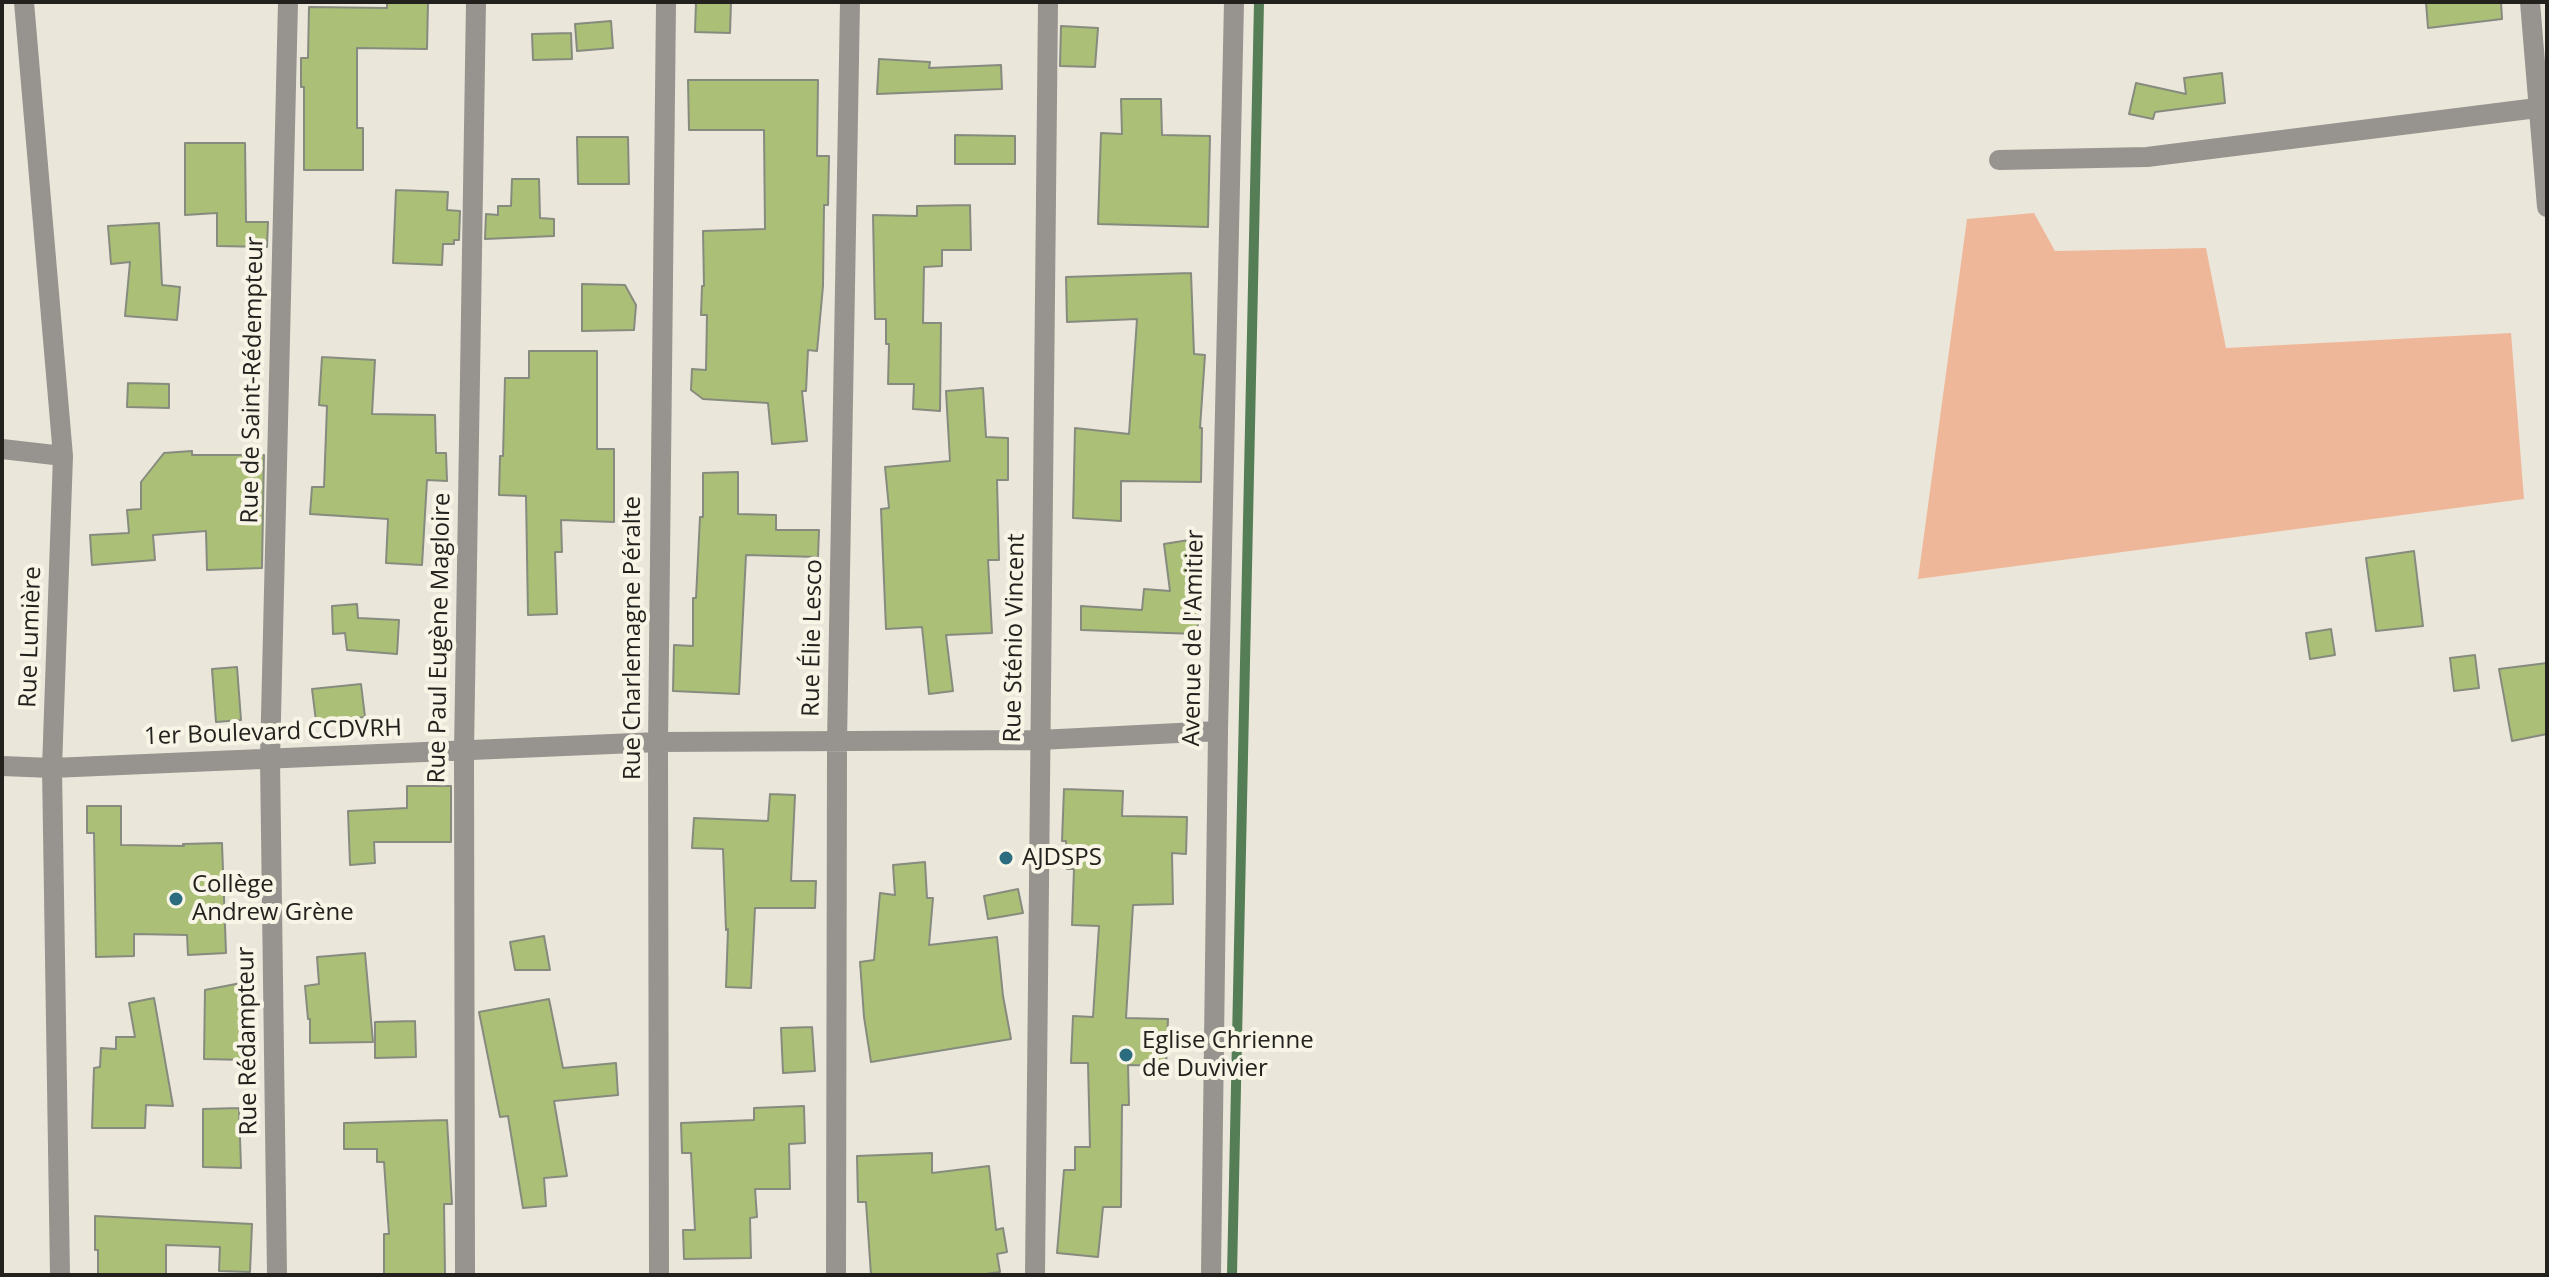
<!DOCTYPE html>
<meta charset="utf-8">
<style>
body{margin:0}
#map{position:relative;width:2549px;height:1277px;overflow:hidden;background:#eae7da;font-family:"Open Sans",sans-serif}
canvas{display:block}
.frame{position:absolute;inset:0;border:4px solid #22211d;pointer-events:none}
</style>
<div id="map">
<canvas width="2549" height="1277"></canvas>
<div class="frame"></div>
</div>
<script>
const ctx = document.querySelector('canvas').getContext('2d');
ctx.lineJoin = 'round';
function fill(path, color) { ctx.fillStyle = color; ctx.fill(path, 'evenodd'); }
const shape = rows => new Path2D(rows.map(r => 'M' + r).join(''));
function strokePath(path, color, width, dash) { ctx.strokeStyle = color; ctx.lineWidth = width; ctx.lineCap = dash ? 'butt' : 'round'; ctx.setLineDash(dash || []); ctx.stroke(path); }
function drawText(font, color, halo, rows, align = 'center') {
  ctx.font = font + ' "Open Sans",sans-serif'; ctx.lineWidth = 8; ctx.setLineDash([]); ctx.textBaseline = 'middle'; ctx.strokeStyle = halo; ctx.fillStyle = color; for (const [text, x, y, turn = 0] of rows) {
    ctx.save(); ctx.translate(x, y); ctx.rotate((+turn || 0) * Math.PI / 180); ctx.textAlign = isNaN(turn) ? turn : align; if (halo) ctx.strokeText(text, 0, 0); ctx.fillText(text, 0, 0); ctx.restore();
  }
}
const green = shape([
 [2034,213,2055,251,2206,248,2226,348,2511,333,2524,499,1918,579,1967,219]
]);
const stream = shape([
 [1232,1275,1259,2]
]);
const building = shape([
 [387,2,428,2,427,49,357,48,357,128,363,128,363,170,304,170,304,87,301,87,301,58,308,58,309,7,387,8,387,2],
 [696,2,731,2,730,33,695,32,696,2],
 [2426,2,2501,2,2502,19,2428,28,2426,2],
 [611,21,613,48,577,51,575,24,611,21],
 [1061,26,1098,28,1095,67,1060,66,1061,26],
 [571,33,572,59,533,60,532,34,571,33],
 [879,59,930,62,929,68,1001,65,1002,89,877,94,879,59],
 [2222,73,2225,103,2155,112,2153,119,2129,114,2136,83,2186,94,2184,78,2222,73],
 [688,80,818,80,817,156,829,156,828,205,824,205,823,286,817,351,808,350,806,391,802,391,807,441,772,444,768,403,703,399,691,390,692,369,706,370,707,315,701,315,702,286,704,286,703,231,765,229,764,130,689,130,688,80],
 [1121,99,1161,99,1162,135,1210,136,1208,227,1098,224,1101,133,1122,134,1121,99],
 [955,135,1015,136,1015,164,955,164,955,135],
 [577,137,628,137,629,184,578,184,577,137],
 [185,143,245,143,246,222,268,222,267,247,217,246,217,213,185,215,185,143],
 [512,179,539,179,540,218,554,219,554,236,485,239,486,214,498,215,498,206,511,206,512,179],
 [396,190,448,192,447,210,460,211,459,240,454,240,454,244,443,244,442,265,393,263,396,190],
 [970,205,971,250,942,250,942,266,924,267,923,323,941,323,940,411,913,409,914,384,888,384,889,344,886,344,886,319,875,319,873,215,917,216,917,206,970,205],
 [159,223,162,285,180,287,177,320,125,316,130,262,111,264,108,226,159,223],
 [1191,273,1194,354,1205,355,1200,428,1202,428,1201,482,1121,481,1121,521,1073,518,1075,428,1129,434,1137,319,1067,322,1066,277,1191,273],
 [582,284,625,285,636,305,634,330,582,331,582,284],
 [529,351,597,351,597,449,614,449,614,522,561,520,562,552,555,552,557,614,528,615,526,496,499,495,500,456,503,456,505,378,529,378,529,351],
 [322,357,375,360,372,414,435,415,436,453,446,453,447,481,427,480,422,565,386,563,388,519,310,514,312,487,324,487,327,406,319,405,322,357],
 [128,383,169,384,169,408,127,407,128,383],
 [983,388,986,437,1008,438,1008,480,997,480,999,560,988,560,992,633,946,635,953,691,929,694,922,627,886,629,881,509,889,508,885,467,950,461,946,391,983,388],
 [192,451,192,455,264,455,262,568,207,570,206,531,153,535,155,560,92,565,90,535,129,533,127,510,141,509,141,482,164,453,192,451],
 [738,472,738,514,776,515,776,530,819,530,818,557,746,555,739,694,673,691,674,645,693,646,693,598,696,598,700,517,703,517,703,473,738,472],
 [1195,539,1201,585,1197,634,1081,630,1081,606,1142,610,1144,589,1170,591,1164,544,1195,539],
 [2414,551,2423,626,2376,631,2366,558,2414,551],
 [357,604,358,618,399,620,397,654,347,650,345,633,333,634,332,606,357,604],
 [2331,629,2335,655,2310,659,2306,633,2331,629],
 [2475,655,2479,688,2454,691,2450,658,2475,655],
 [2547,663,2547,734,2512,741,2499,669,2547,663],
 [237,667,241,720,216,722,212,669,237,667],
 [361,684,365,717,316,721,312,689,361,684],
 [407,786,451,786,451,842,374,842,375,863,350,865,348,811,407,808,407,786],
 [1064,789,1123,791,1122,816,1187,817,1186,854,1172,853,1173,904,1133,905,1126,1018,1168,1019,1166,1066,1128,1065,1129,1105,1122,1105,1121,1207,1103,1207,1098,1257,1057,1253,1064,1170,1075,1170,1075,1147,1090,1147,1088,1063,1071,1063,1073,1016,1093,1017,1099,926,1072,925,1074,869,1067,869,1066,841,1062,841,1064,789],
 [770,794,795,795,791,881,816,881,815,908,755,908,751,988,726,987,728,929,726,930,723,849,692,848,694,818,768,821,770,794],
 [87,806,121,806,121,845,184,846,183,844,222,843,226,953,188,955,187,935,134,934,134,956,96,957,94,833,87,833,87,806],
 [925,862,927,898,933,898,929,945,997,937,1003,996,1011,1039,871,1062,864,1017,860,962,874,960,880,893,895,895,893,865,925,862],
 [1018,889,1023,913,988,919,984,896,1018,889],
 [544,936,550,970,515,970,510,942,544,936],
 [365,953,373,1042,310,1043,310,1019,308,1019,305,986,319,984,317,957,365,953],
 [246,982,246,1060,204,1059,205,990,246,982],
 [154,998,173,1106,146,1105,145,1128,92,1128,94,1068,100,1067,101,1048,116,1049,116,1037,135,1037,129,1003,154,998],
 [549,999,563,1068,616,1063,618,1095,554,1101,567,1176,544,1178,546,1206,523,1208,508,1116,500,1117,479,1012,549,999],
 [415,1021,416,1057,375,1058,375,1022,415,1021],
 [812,1027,815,1071,783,1073,781,1028,812,1027],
 [804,1106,805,1143,789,1144,790,1189,755,1189,757,1217,750,1218,751,1258,684,1259,683,1230,695,1230,691,1153,682,1153,681,1123,754,1120,754,1108,804,1106],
 [239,1108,241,1168,203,1167,203,1109,239,1108],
 [447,1120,452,1204,444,1204,445,1275,384,1275,384,1234,389,1234,384,1162,377,1162,377,1149,344,1149,344,1123,447,1120],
 [932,1153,932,1173,989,1166,996,1230,1003,1228,1007,1252,997,1254,1000,1272,978,1275,871,1275,866,1202,858,1202,857,1156,932,1153],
 [95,1216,252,1224,250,1272,219,1271,220,1247,166,1245,166,1275,98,1275,98,1250,95,1250,95,1216]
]);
const street = shape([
 [24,2,63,456,52,768,60,1275],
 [2530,2,2547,207],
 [1999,160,2147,157,2537,108],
 [2,449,63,456],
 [2,766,52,768,658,742,1039,740,1218,731],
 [277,1275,270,759,288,2],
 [465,1275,464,751,476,2],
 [659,1275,658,742,666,2],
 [836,1275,837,743,850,2],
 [1035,1275,1048,2],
 [1211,1275,1218,731,1234,2]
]);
const markers = [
 [1006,858,8,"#2b6d7f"],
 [176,899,8,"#2b6d7f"],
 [1126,1055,8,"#2b6d7f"]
];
const streetNames = [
 ["Rue de Saint-Rédempteur",253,380,-89],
 ["Rue Lumière",31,637,-88],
 ["Rue Paul Eugène Magloire",440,638,-89],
 ["Rue Charlemagne Péralte",633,638,-90],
 ["Rue Élie Lesco",813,638,-89],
 ["Rue Sténio Vincent",1015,638,-89],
 ["Avenue de l'Amitier",1194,638,-89],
 ["1er Boulevard CCDVRH",273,733,-2],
 ["Rue Rédampteur",248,1041,-91]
];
const poiNames = [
 ["AJDSPS",1022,858],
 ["Collège",192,885],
 ["Andrew Grène",192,913],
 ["Eglise Chrienne",1142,1041],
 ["de Duvivier",1142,1069]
];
fill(green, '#efb79a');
strokePath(stream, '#557d56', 10);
fill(building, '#abc076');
strokePath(building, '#878b7f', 2);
strokePath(street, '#97938f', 20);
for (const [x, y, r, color] of markers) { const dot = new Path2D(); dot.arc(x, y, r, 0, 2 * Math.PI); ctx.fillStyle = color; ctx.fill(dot); strokePath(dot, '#f8f5e7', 3); }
drawText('24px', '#22211d', '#f8f5e7', streetNames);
drawText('24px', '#22211d', '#f8f5e7', poiNames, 'left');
</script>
